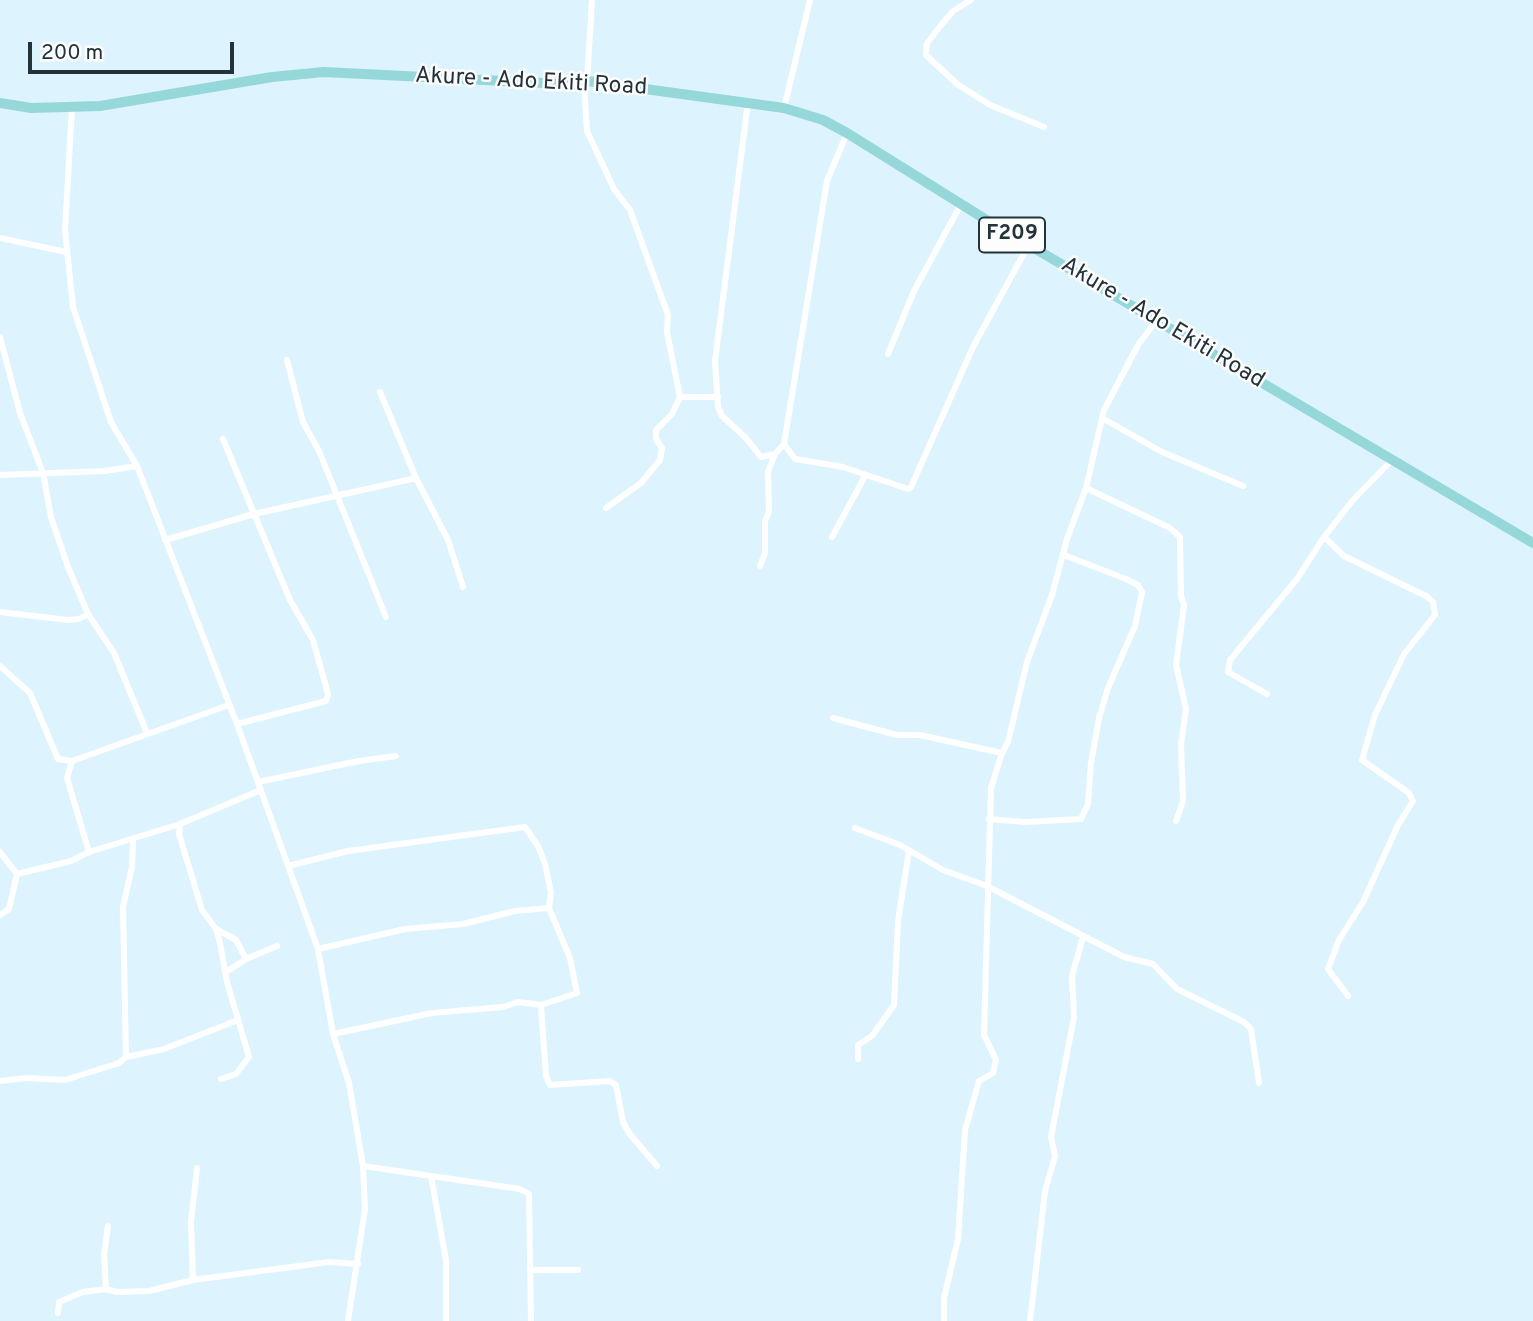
<!DOCTYPE html>
<style>
body{margin:0}
#map{position:relative;width:1533px;height:1321px;overflow:hidden;background:#ddf4ff;font-family:Overpass,sans-serif}
canvas{display:block}
.scale{position:absolute;left:28px;top:42px;width:206px;height:32px;box-sizing:border-box;border:4px solid #24333a;border-top:0;padding-left:9px;font-size:21px;line-height:24px;white-space:nowrap;color:#24333a;-webkit-text-stroke:5px #fdfdfd;paint-order:stroke}
</style>
<div id="map">
<canvas width="1533" height="1321"></canvas>
<div class="scale">200 m</div>
</div>
<script>
const ctx = document.querySelector('canvas').getContext('2d');
ctx.lineJoin = 'round';
const shape = rows => new Path2D(rows.map(r => 'M' + r).join(''));
function strokePath(path, color, width, dash) { ctx.strokeStyle = color; ctx.lineWidth = width; ctx.lineCap = dash ? 'butt' : 'round'; ctx.setLineDash(dash || []); ctx.stroke(path); }
function drawText(font, color, halo, rows, align = 'center') {
  ctx.font = font + ' Overpass,sans-serif'; ctx.lineWidth = 5; ctx.setLineDash([]); ctx.textBaseline = 'middle'; ctx.strokeStyle = halo; ctx.fillStyle = color; for (const [text, x, y, turn = 0] of rows) {
    ctx.save(); ctx.translate(x, y); ctx.rotate((+turn || 0) * Math.PI / 180); ctx.textAlign = isNaN(turn) ? turn : align; if (halo) ctx.strokeText(text, 0, 0); ctx.fillText(text, 0, 0); ctx.restore();
  }
}
const street = shape([
 [971,0,953,11,942,24,927,43,926,55,957,84,990,105,1044,127],
 [587,81,592,0],
 [584,85,587,131,614,189,630,210,668,315,667,332,680,397],
 [748,102,715,361,718,407,722,416,746,438,761,457,775,454,784,444,827,181,847,133],
 [72,108,65,230,73,307,111,422,137,466,237,724,318,949,333,1034,349,1083,363,1166,365,1209,348,1321],
 [784,108,810,0],
 [0,238,66,252],
 [0,337,20,413,43,473,51,517,68,567,88,614,114,653,147,733],
 [888,354,914,291,961,204],
 [287,360,303,422,319,451,386,617],
 [380,392,416,478,448,540,463,587],
 [1102,418,1162,452,1243,486],
 [223,439,290,600,313,640,328,694,326,701,237,724],
 [784,444,795,459,843,467,908,489,911,487,973,347,1029,244],
 [0,475,105,471,137,466],
 [1086,488,1170,528,1180,537,1181,596,1184,605,1176,665,1186,709,1181,745,1183,801,1176,821],
 [606,508,641,483,660,460,662,448,656,439,656,430,672,414,680,397,718,397],
 [832,537,865,476],
 [1324,537,1344,556,1426,596,1433,602,1435,615,1404,654,1375,715,1362,760,1409,793,1413,801,1398,825,1363,902,1339,940,1328,969,1348,996],
 [165,540,254,514,416,478],
 [760,566,765,553,765,521,769,512,768,472,775,454],
 [0,612,68,620,79,619,88,614],
 [0,666,30,693,58,759,72,761,229,705],
 [1267,694,1228,672,1230,660,1297,579,1324,537,1353,500,1392,460],
 [833,718,897,735,920,735,1002,753],
 [72,761,67,778,89,852],
 [258,782,359,761,396,756],
 [989,819,1025,822,1081,819,1088,804,1091,763,1099,718,1108,688,1135,626,1142,592,1138,585,1126,579,1064,555],
 [180,824,179,834,202,910,216,929,220,943,227,982,249,1057,236,1074,221,1079],
 [855,828,900,845,943,870,987,886,1124,957,1153,964,1177,989,1244,1022,1251,1029,1259,1083],
 [0,852,17,874],
 [288,866,348,851,525,827,538,846,545,864,551,893,549,908,570,958,577,993,541,1005,518,1002,503,1007,432,1013,333,1034],
 [17,874,71,861,89,852,180,824,261,790],
 [0,915,9,909,17,874],
 [216,929,236,940,246,959],
 [318,949,405,929,463,924,515,911,549,908],
 [226,972,246,959,277,946],
 [541,1005,546,1076,550,1085,610,1081,616,1085,623,1122,629,1133,657,1166],
 [126,1057,164,1049,238,1020],
 [858,1059,858,1045,872,1036,894,1005,898,921,909,851],
 [0,1081,27,1078,65,1080,119,1063,126,1057,123,907,132,867,133,839],
 [363,1166,520,1189,529,1194,531,1321],
 [431,1176,446,1260,446,1321],
 [532,1270,578,1270],
 [193,1280,191,1222,197,1168],
 [106,1289,104,1255,108,1226],
 [58,1313,59,1302,83,1292,106,1289,117,1292,149,1291,193,1280,329,1262,358,1264],
 [944,1321,944,1298,958,1239,965,1130,979,1081,993,1073,996,1060,984,1035,991,788,1002,753,1008,742,1027,662,1052,595,1067,539,1086,488,1104,410,1138,345,1156,321],
 [1030,1321,1045,1191,1055,1156,1051,1137,1074,1017,1072,976,1083,937]
]);
const primary = shape([
 [0,103,31,108,100,106,272,77,324,72,584,85,587,81,784,108,823,120,847,133,985,219,1533,543]
]);
const shields = [
 [1012,235,66]
];
const shieldNames = [
 ["F209",1012,235]
];
const streetNames = [
 ["Akure - Ado Ekiti Road",531,83,3],
 ["Akure - Ado Ekiti Road",1162,324,31]
];
strokePath(street, '#fff', 6);
strokePath(primary, '#96d7d9', 10);
for (const [x, y, w] of shields) { const box = new Path2D(); box.roundRect(x - w / 2, y - 17.5, w, 35, 5); ctx.fillStyle = '#fdfdfd'; ctx.fill(box); strokePath(box, '#24333a', 2); }
drawText('bold 21px', '#24333a', null, shieldNames);
drawText('23px', '#24333a', '#fdfdfd', streetNames);
</script>
